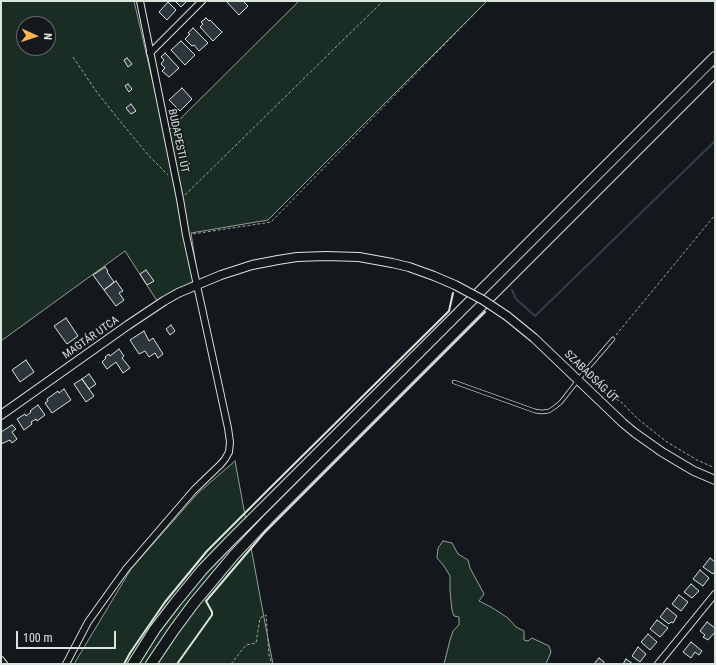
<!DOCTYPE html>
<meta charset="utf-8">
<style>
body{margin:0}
#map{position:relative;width:716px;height:665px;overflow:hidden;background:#14181c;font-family:"Roboto Condensed",sans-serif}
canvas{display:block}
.frame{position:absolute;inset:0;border:2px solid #d8e6dc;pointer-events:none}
.north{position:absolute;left:16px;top:16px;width:40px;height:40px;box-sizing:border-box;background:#14181c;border:1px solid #626a69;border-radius:50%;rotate:93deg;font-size:11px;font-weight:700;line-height:16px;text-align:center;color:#d8e6dc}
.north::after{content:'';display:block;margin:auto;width:14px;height:18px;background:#ffb74d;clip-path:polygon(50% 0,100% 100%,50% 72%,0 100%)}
.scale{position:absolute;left:16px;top:631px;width:100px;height:18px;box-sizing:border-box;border:2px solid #d8e6dc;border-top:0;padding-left:5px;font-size:12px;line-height:14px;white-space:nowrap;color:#d8e6dc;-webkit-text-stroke:3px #14181c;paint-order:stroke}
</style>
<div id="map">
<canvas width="716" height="665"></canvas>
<div class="frame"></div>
<div class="north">N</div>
<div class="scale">100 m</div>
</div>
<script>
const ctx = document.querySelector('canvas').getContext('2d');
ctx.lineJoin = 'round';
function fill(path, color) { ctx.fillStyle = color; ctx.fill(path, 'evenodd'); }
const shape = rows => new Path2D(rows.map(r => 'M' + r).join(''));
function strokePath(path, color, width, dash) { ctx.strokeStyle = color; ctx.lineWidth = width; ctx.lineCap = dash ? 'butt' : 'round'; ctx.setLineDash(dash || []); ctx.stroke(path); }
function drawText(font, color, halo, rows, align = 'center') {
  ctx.font = font + ' "Roboto Condensed",sans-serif'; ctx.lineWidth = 3; ctx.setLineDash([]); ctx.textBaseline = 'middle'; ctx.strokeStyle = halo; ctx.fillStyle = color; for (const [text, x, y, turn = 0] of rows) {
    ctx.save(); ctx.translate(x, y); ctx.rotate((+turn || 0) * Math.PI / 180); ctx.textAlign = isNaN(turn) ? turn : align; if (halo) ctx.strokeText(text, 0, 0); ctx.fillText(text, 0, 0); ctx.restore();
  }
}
const green = shape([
 [1,1,134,1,165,134,299,1,487,1,268,220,191,233,198,278,159,304,125,251,1,341,1,1],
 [24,24,48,24,48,48,24,48,24,24],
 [235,461,265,623,273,664,74,664,131,569,198,493,235,461],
 [443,541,452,543,458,554,468,560,470,568,484,594,479,601,491,607,508,618,516,627,524,631,524,640,528,641,532,638,549,646,551,652,546,664,444,664,450,640,453,631,459,625,459,617,454,616,452,610,450,591,450,576,444,566,437,558,438,548,443,541]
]);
const stream = shape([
 [512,290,516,299,535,316,715,141]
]);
const building = shape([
 [175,1,187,1,181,7,175,1],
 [226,1,243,1,248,6,239,15,226,1],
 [168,2,176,10,167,20,159,12,168,2],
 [206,18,209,21,210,20,222,32,213,41,200,27,203,24,201,22,206,18],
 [193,28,208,43,199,51,194,45,192,46,185,39,190,34,188,33,193,28],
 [181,41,195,55,185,65,171,50,181,41],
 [165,53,179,68,169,77,162,71,165,68,161,64,164,60,161,57,165,53],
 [127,58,132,64,128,67,124,60,127,58],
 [128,84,132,89,129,92,125,86,128,84],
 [182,88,192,99,180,111,169,100,182,88],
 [131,104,136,111,131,114,126,108,131,104],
 [105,267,108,271,107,272,114,282,104,290,93,275,105,267],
 [146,270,154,281,147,285,140,274,146,270],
 [116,281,123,291,119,293,124,300,116,306,104,290,116,281],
 [66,318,78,336,67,344,54,326,66,318],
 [171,325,175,331,170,335,166,329,171,325],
 [144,331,149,341,153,338,163,354,158,358,155,353,149,357,145,351,139,354,130,340,144,331],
 [119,349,124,356,122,358,130,368,123,373,116,362,107,369,102,362,106,358,105,357,109,354,110,356,119,349],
 [26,360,34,372,20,382,12,370,26,360],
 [89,374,96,384,89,389,82,379,89,374],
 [82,379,94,396,86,402,74,384,82,379],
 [64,389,71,400,52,413,45,403,48,401,47,399,58,391,59,393,64,389],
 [38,405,45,415,37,421,36,419,31,422,32,424,24,430,17,419,25,414,26,416,31,412,30,411,38,405],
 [12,425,16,429,12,432,17,439,12,443,10,440,1,444,1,432,12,425],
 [710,558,715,562,715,571,713,574,703,567,710,558],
 [700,570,709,578,703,586,693,579,700,570],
 [691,584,699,591,692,598,684,592,691,584],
 [679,595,688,602,681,611,672,604,679,595],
 [667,608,677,616,673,623,671,622,669,624,660,617,667,608],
 [657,620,668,628,660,637,650,629,657,620],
 [707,622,715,628,715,632,708,640,703,637,705,635,700,631,707,622],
 [648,634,657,642,650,650,641,642,648,634],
 [691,642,702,651,699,655,695,652,691,658,683,652,691,642],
 [638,647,646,654,640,662,632,656,638,647],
 [599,658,604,662,603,664,594,664,599,658],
 [626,659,633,664,623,664,626,659]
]);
const path = shape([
 [73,57,96,91,119,120,150,157,168,175],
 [185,195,383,1],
 [193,234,271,222,487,1],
 [616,335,715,215],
 [599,389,621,402,638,419,667,442,697,460,715,468],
 [231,664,246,645,256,643,260,618,266,615,269,655,272,664]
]);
const service = shape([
 [454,382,535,411,542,412,549,411,555,407,561,402,582,375,613,339]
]);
const minor = shape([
 [150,53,202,1],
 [1,660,4,664],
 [66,664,88,622,126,569,194,490,221,464,225,459,229,452,230,442,228,428,217,377,186,235,180,199,140,1],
 [658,664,715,594]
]);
const tertiary = shape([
 [507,316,534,338,623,423,635,433,662,452,677,461,694,471,715,480],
 [1,415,128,325,164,301,178,293,197,285,221,275,252,265,278,260,297,257,326,256,359,257,392,263,409,267,434,276,455,285]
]);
const trunk = shape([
 [133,664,155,629,175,603,202,570,231,540,715,57],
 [151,664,174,630,194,603,234,555,268,519,715,72]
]);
const tertiaryBridge = shape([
 [455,285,483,300,507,316]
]);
const wall = shape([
 [124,664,130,653,165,602,207,551,269,489,449,311,453,293],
 [177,664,212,615,212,612,206,601,264,533,485,312]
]);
const streetNames = [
 ["BUDAPESTI ÚT",178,141,78],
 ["MAGTÁR UTCA",91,338,-35],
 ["SZABADSÁG ÚT",591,377,44]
];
fill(green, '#1a2d24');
strokePath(green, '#939e99', 1);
strokePath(stream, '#2f3f4d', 2);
fill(building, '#2c363c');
strokePath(building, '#d8e6dc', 1);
strokePath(service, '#d8e6dc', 4.5);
strokePath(minor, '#d8e6dc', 8);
strokePath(tertiary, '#d8e6dc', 10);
strokePath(trunk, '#d8e6dc', 12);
strokePath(path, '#9da8a2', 1, [3, 2]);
strokePath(service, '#14181c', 3);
strokePath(minor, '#14181c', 6);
strokePath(tertiary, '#14181c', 8);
strokePath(trunk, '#14181c', 10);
strokePath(tertiaryBridge, '#d8e6dc', 10, []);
strokePath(tertiaryBridge, '#14181c', 8);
strokePath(wall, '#d8e6dc', 2);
drawText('11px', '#d8e6dc', '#14181c', streetNames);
</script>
